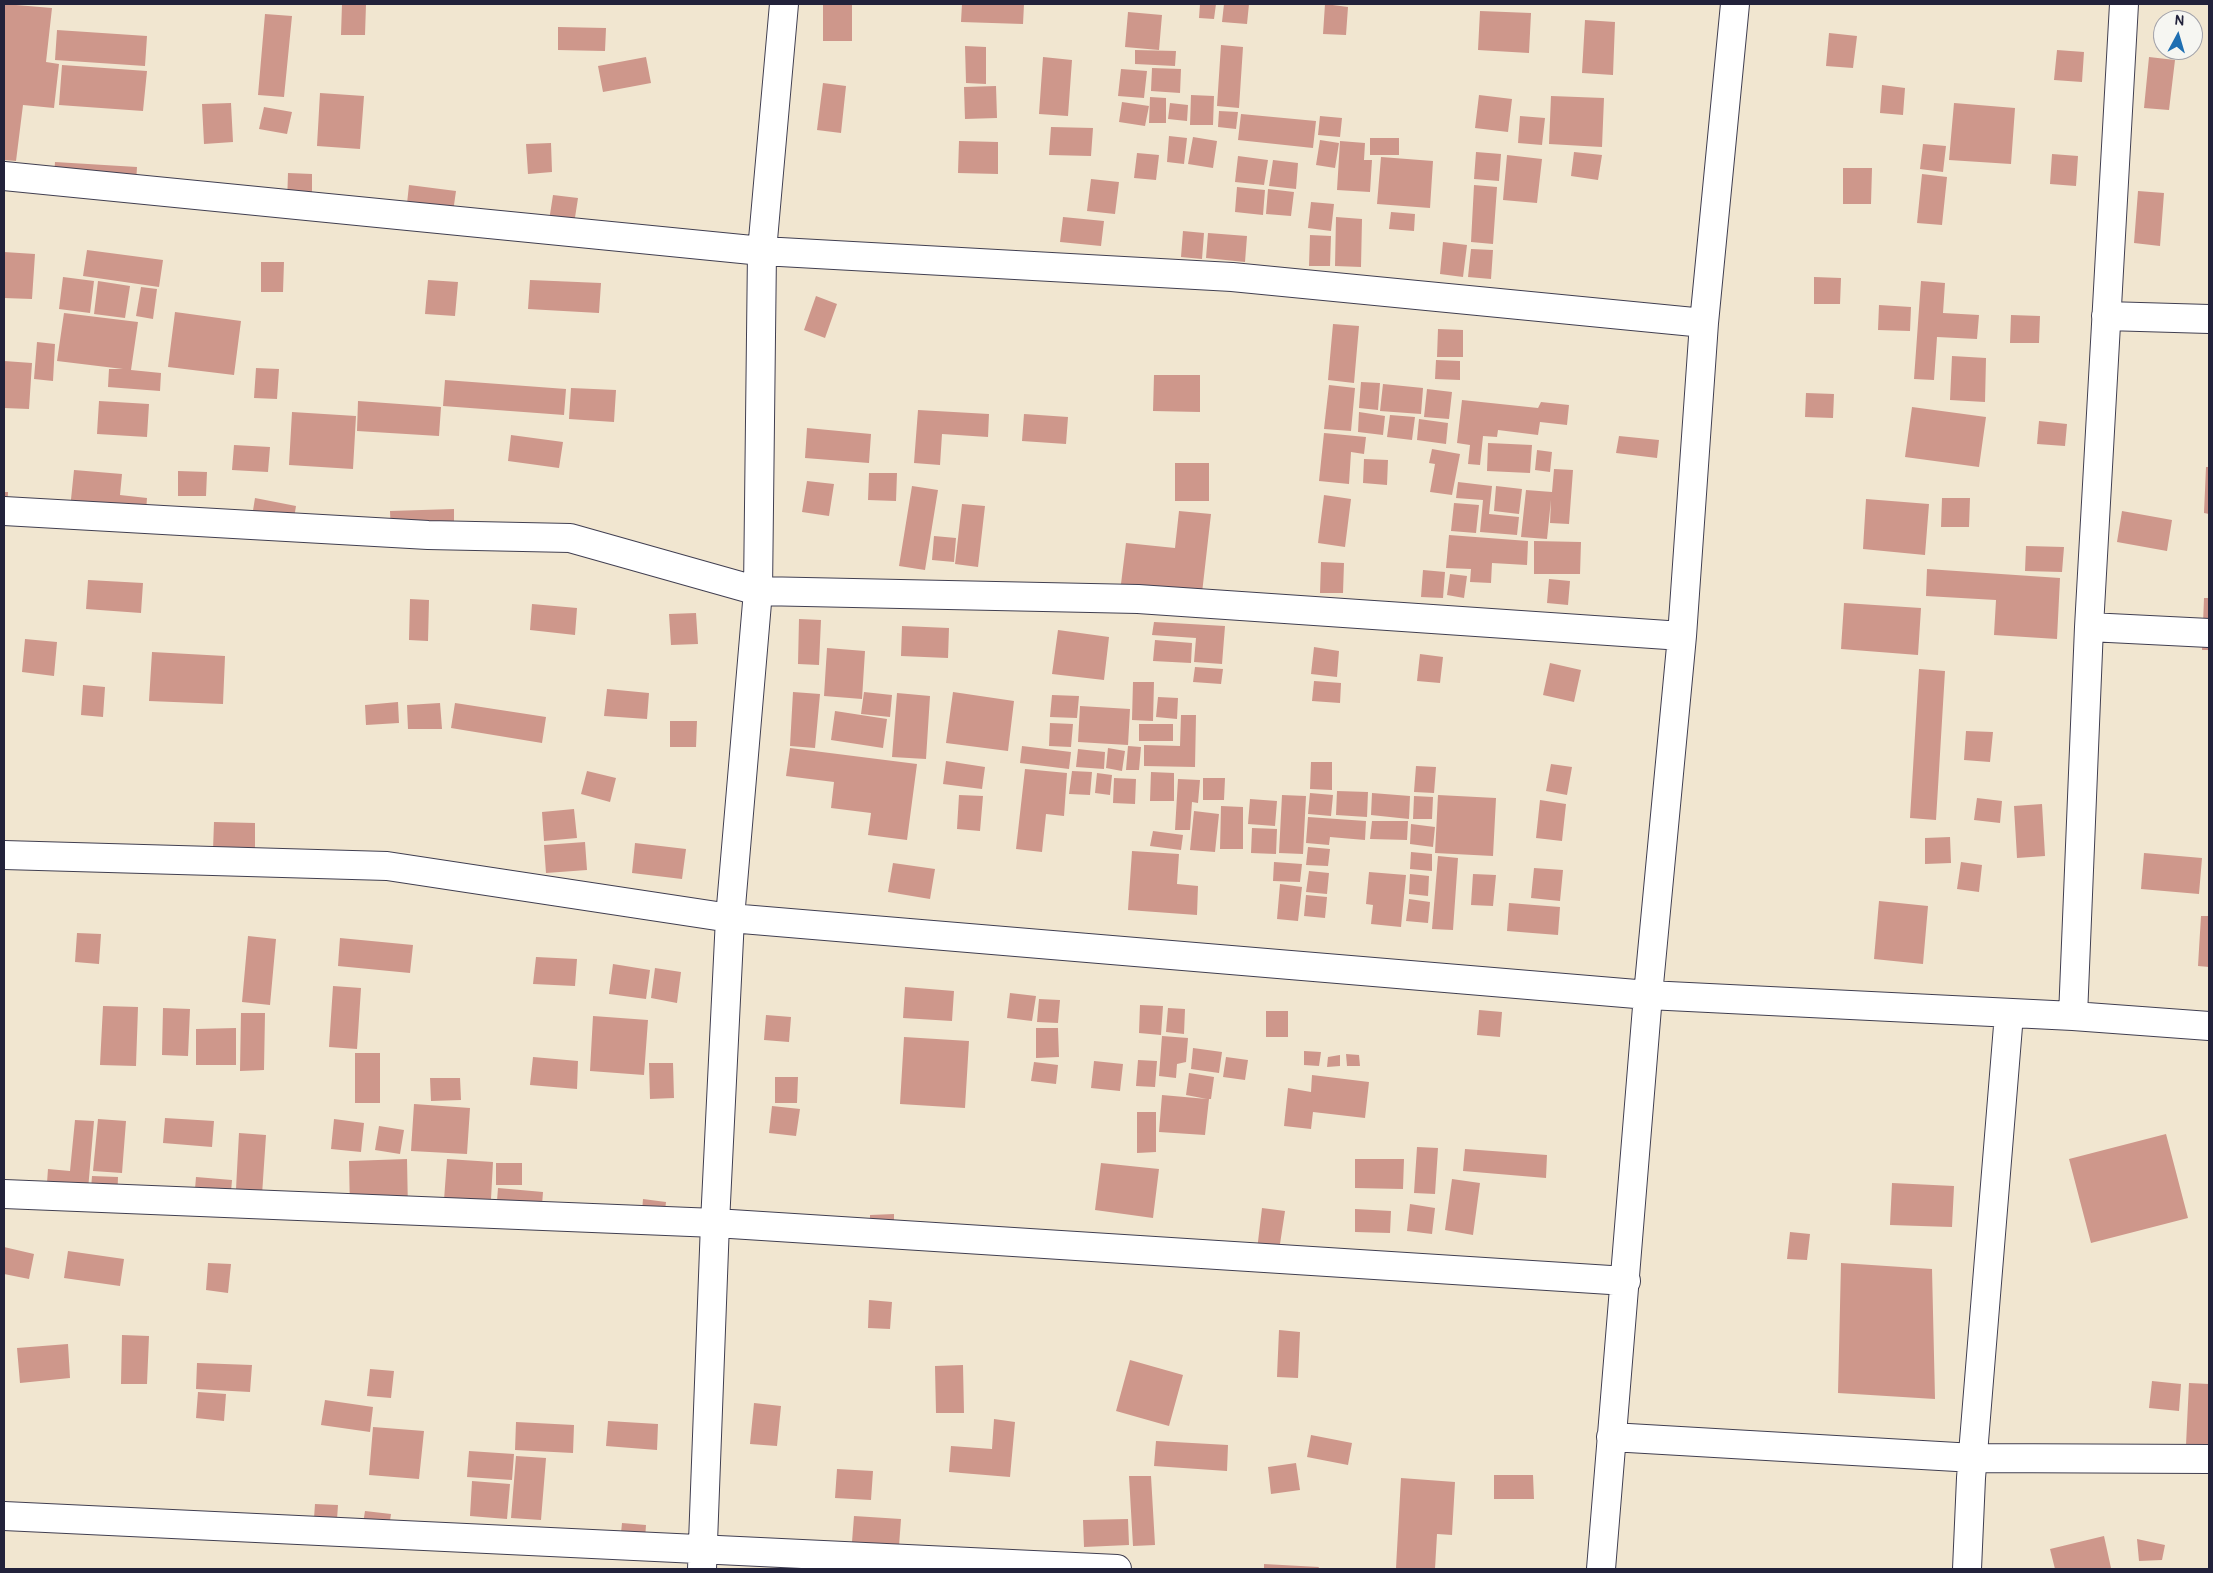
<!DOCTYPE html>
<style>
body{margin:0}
#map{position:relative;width:2213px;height:1573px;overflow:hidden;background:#f1e6d0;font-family:Pangolin,sans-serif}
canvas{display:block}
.frame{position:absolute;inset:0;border:5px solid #22223b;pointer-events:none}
.north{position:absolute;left:2153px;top:10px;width:50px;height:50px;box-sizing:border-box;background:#f6f6f2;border:1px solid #a1a1a9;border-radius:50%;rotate:6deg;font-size:14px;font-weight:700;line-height:20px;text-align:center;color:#22223b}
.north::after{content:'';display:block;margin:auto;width:18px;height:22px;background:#1f6fb2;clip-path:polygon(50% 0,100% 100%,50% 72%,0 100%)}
</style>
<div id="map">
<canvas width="2213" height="1573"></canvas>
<div class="frame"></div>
<div class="north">N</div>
</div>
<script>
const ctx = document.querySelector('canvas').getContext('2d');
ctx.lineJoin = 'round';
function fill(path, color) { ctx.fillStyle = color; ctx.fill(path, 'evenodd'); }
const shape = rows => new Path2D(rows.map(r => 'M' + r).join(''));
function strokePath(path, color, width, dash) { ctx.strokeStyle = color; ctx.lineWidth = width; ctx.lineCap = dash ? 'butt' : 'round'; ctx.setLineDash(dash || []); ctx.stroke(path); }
const building = shape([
 [4,4,52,8,46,62,59,64,54,108,23,105,16,161,4,160],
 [342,4,366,4,365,35,341,35],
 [823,4,852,4,852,41,823,41],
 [962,4,1024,4,1023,24,961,22],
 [1200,4,1216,4,1214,19,1199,18],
 [1224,4,1249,4,1247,24,1222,22],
 [1325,4,1348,7,1346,35,1323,34],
 [1480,11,1531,13,1529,53,1478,50],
 [1128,12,1162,15,1159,50,1125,47],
 [265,14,292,16,284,97,258,95],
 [1585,20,1615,22,1613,75,1582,73],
 [558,27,606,28,605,51,558,50],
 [57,30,147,36,145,66,55,60],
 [1829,33,1857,36,1853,68,1826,66],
 [1221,45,1243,47,1239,108,1217,106],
 [965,46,986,47,986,84,966,83],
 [1135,50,1176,51,1175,66,1135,64],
 [2057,50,2084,52,2082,82,2054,80],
 [646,57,651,83,603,92,598,66],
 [1043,57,1072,60,1068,116,1039,114],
 [2149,57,2175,60,2169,110,2144,108],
 [62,65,147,71,143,111,59,105],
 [1152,68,1181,69,1180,93,1151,91],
 [1121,69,1147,71,1144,98,1118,96],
 [823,83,846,86,841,133,817,130],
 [1882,85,1905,88,1903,115,1880,113],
 [996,86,997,118,965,119,964,87],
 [320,93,364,96,360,149,317,146],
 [1191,95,1214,96,1213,125,1190,125],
 [1479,95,1512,99,1508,132,1475,128],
 [1551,96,1604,98,1602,147,1549,144],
 [1150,97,1166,98,1166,123,1149,123],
 [1122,102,1149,106,1145,126,1119,122],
 [231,103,233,142,204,144,202,104],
 [1170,103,1188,105,1187,121,1168,119],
 [1954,103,2015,108,2011,164,1949,160],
 [264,107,292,112,287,134,259,129],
 [1219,111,1238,112,1236,129,1218,127],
 [1241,114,1316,121,1313,148,1238,140],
 [1320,116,1342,118,1340,137,1318,135],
 [1520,116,1545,118,1542,145,1518,143],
 [1051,127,1093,128,1091,156,1049,155],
 [1169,136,1187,138,1184,164,1167,162],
 [1193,137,1217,141,1213,168,1188,164],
 [1370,138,1399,138,1399,155,1370,155],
 [1320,140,1339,143,1335,168,1316,165],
 [959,141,998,142,998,174,958,173],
 [1340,141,1365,143,1364,160,1372,160,1370,192,1337,190],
 [551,143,552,172,528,174,526,144],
 [1923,144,1946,146,1943,172,1920,169],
 [1476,152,1501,154,1499,181,1474,179],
 [1574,152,1602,155,1598,180,1571,176],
 [1137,153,1159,155,1156,180,1134,178],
 [2052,154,2078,156,2076,186,2050,184],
 [1507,155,1542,159,1537,203,1503,200],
 [1238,156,1268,160,1264,185,1235,182],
 [1381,157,1433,161,1430,208,1377,204],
 [1273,160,1298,163,1296,189,1269,186],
 [55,162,137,167,135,199,53,193],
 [1843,168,1872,168,1871,204,1843,204],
 [288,173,312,174,312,206,287,205],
 [1922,174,1947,177,1942,225,1917,223],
 [1091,179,1119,182,1115,214,1087,211],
 [409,185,456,191,452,219,406,213],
 [1474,185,1497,187,1493,244,1471,242],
 [1237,187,1265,190,1263,215,1235,212],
 [1268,189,1294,192,1291,216,1266,214],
 [2138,191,2164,193,2160,246,2134,243],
 [553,195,578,198,574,224,549,221],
 [1311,202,1334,204,1331,231,1308,228],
 [1391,212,1415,214,1414,231,1389,229],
 [1063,217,1104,221,1101,246,1060,242],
 [1336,217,1362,219,1361,267,1335,266],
 [1183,231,1204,233,1202,259,1181,257],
 [1208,233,1247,236,1245,262,1206,258],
 [1310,235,1331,236,1330,266,1309,266],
 [1443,242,1467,245,1463,277,1440,274],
 [1471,249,1493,250,1491,279,1468,277],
 [87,250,163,260,159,287,83,276],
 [4,252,35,254,32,299,4,298],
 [261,262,284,262,283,292,261,292],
 [63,277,94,281,90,313,59,309],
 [1814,277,1841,278,1840,304,1814,304],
 [428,280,458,282,455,316,425,314],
 [530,280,601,283,599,313,528,309],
 [98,281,130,286,125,318,94,314],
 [1921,281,1945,283,1943,313,1979,315,1977,339,1937,337,1934,380,1914,379],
 [141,287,157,289,153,319,136,316],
 [816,296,837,304,825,338,804,330],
 [1879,305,1911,307,1910,331,1878,330],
 [175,312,241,321,234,375,168,367],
 [64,313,138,322,131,370,161,373,160,391,108,387,109,369,123,369,57,361],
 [2011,315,2040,316,2039,343,2010,343],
 [1333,324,1359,326,1354,383,1328,380],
 [1438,329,1463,330,1463,357,1437,357],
 [37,342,55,344,53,381,34,379],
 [1952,356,1986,358,1985,402,1950,400],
 [1436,360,1460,361,1460,380,1435,379],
 [4,361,32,363,29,409,4,408],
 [256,368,279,369,277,399,254,398],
 [1154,375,1200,375,1200,412,1153,411],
 [445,380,566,389,564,415,443,406],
 [1361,382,1380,383,1378,410,1359,408],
 [1383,384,1423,388,1421,414,1380,411],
 [1329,385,1355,388,1351,431,1324,429],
 [571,388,616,390,614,422,569,419],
 [1427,389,1452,392,1449,419,1424,417],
 [1806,393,1834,394,1833,418,1805,417],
 [1462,400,1538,408,1541,402,1569,405,1567,425,1540,422,1538,435,1498,430,1497,437,1483,436,1480,465,1468,464,1470,445,1457,443],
 [99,401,149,404,147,437,97,434],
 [358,401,441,407,439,436,357,431],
 [1912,407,1986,417,1979,467,1905,457],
 [918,410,989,414,988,437,942,434,940,465,914,463],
 [292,412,356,416,353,469,289,465],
 [1359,412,1385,416,1383,435,1358,432],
 [1024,414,1068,417,1066,444,1022,441],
 [1390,415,1415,417,1412,440,1387,437],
 [1419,419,1448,423,1446,444,1417,440],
 [2039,421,2067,424,2065,446,2037,444],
 [807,428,871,434,869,463,805,458],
 [1324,433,1366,437,1364,454,1351,452,1349,484,1319,481],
 [511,435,563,442,559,468,508,461],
 [1619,436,1659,440,1657,458,1616,453],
 [1488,443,1532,445,1530,473,1487,471],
 [234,445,270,447,268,472,232,470],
 [1432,449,1460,454,1452,495,1430,492,1435,464,1429,463],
 [1537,450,1552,452,1550,472,1535,470],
 [1364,459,1388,460,1387,485,1363,483],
 [1175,463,1209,463,1209,501,1175,501],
 [2206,467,2209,467,2209,514,2204,513],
 [1554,469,1573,470,1569,524,1550,523,1551,500,1547,539,1521,537,1526,490,1552,492],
 [74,470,122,474,120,495,147,498,145,525,69,519],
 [178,471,207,472,206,496,178,496],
 [869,473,897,473,896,501,868,500],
 [807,481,834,484,829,516,802,512],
 [1458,482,1492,486,1489,514,1519,517,1517,535,1480,532,1483,500,1456,498],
 [912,486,938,490,925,570,899,566],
 [1496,486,1522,489,1519,514,1494,511],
 [4,492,8,492,7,520,4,520],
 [1324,495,1351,499,1345,547,1318,543],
 [255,498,296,506,292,531,251,523],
 [1942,498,1970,498,1969,527,1941,527],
 [1866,499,1929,504,1925,555,1863,549],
 [1454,503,1479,505,1476,533,1451,531],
 [962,504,985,506,978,567,955,564],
 [454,509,454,535,391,536,390,511],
 [1179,511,1211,514,1202,593,1121,584,1126,543,1175,548],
 [2122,511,2172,520,2167,551,2117,542],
 [1449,535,1528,541,1527,565,1492,563,1491,583,1470,582,1471,569,1446,568],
 [934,536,956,538,954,562,932,560],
 [1534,541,1581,542,1580,574,1534,574],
 [2026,546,2064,547,2062,572,2025,571],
 [1321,562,1344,563,1343,593,1320,593],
 [1927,569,2060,578,2057,639,1994,635,1996,600,1926,596],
 [1423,570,1445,572,1443,598,1421,597],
 [1450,574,1467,576,1464,598,1447,595],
 [1549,579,1570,581,1568,605,1547,603],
 [88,580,143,583,141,613,86,609],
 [2204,598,2209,598,2209,650,2202,650],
 [410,599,429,600,428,641,409,640],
 [1844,603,1921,608,1918,655,1841,649],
 [532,604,577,608,575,635,530,630],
 [696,613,698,644,671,645,669,614],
 [799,619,821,620,819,665,798,664],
 [1154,622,1225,626,1222,664,1194,662,1196,638,1152,635],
 [902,626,949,628,948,658,901,656],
 [1058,630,1109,637,1104,680,1052,674],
 [25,639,57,642,54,676,22,672],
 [1155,640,1192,643,1191,663,1153,661],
 [1314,647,1339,651,1337,677,1311,674],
 [827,648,865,651,862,699,824,696],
 [152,652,225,656,223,704,149,701],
 [1420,654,1443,657,1440,683,1417,681],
 [1550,663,1581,670,1574,702,1543,695],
 [1195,667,1223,669,1221,684,1193,682],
 [1919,669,1945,671,1936,820,1910,818],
 [1314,681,1341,683,1340,703,1312,701],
 [1133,682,1154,682,1153,721,1132,720],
 [83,685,105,687,103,717,81,715],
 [607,689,649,693,647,719,604,716],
 [793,692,820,694,815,748,790,746],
 [864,692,892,695,890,717,861,714],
 [953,692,1014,701,1008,751,946,743],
 [897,693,930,696,926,759,892,757],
 [1052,695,1079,696,1077,718,1050,717],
 [1158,697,1178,698,1177,719,1156,717],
 [398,702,399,723,366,725,365,705],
 [440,703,442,729,408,729,407,705],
 [455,703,546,717,542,743,451,728],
 [1080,706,1130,709,1128,745,1078,742],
 [835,711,887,719,883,748,831,740],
 [1181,715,1196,715,1195,767,1144,766,1144,745,1180,746],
 [670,721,697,721,696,747,670,747],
 [1050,723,1073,724,1071,747,1049,746],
 [1139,724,1173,724,1173,741,1139,741],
 [1966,731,1993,732,1990,762,1964,760],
 [1022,746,1071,752,1069,769,1020,763],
 [1128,746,1141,747,1139,770,1126,770],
 [790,748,917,764,907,840,868,835,871,813,831,808,834,782,786,776],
 [1108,748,1125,751,1122,771,1106,768],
 [1078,749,1105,752,1104,769,1076,767],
 [946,761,985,767,982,789,943,784],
 [1311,762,1332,762,1332,790,1310,789],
 [1551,764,1572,767,1567,795,1546,791],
 [1416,766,1436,767,1434,793,1414,792],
 [1025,769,1067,773,1064,816,1046,814,1042,852,1016,849],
 [587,771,616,778,610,802,581,794],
 [1072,771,1092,772,1090,795,1069,794],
 [1151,772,1174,773,1174,801,1150,801],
 [1097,773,1112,775,1110,795,1095,793],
 [1114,778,1136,779,1135,804,1113,803],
 [1203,778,1225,778,1224,800,1203,800],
 [1178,779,1200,780,1198,803,1192,802,1190,830,1175,830],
 [1337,791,1368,792,1367,817,1336,815],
 [1310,793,1333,795,1331,816,1308,814],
 [1372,793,1410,796,1409,819,1371,815],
 [959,795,983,796,980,831,957,829],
 [1282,795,1306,796,1303,854,1279,853],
 [1438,795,1496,798,1493,856,1435,853],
 [1414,796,1433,797,1432,819,1413,819],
 [1977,798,2002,801,2000,823,1974,820],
 [1250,799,1277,801,1275,826,1248,824],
 [1540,800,1566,804,1562,841,1536,838],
 [2042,804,2045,856,2017,858,2014,806],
 [1221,806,1243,807,1243,849,1220,849],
 [574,809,577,838,544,841,542,812],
 [1194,811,1219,814,1215,852,1190,850],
 [1308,817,1366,821,1365,840,1330,837,1329,845,1306,843],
 [1372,821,1408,821,1407,840,1370,839],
 [214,822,255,823,255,851,213,850],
 [1411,824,1435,827,1433,847,1410,844],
 [1252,828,1277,829,1276,854,1251,853],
 [1153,831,1183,835,1181,850,1150,846],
 [1950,837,1951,863,1925,864,1925,838],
 [585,842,587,870,546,873,544,845],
 [635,843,686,849,682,879,632,873],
 [1308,847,1330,849,1328,866,1306,865],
 [1132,851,1179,854,1177,884,1198,886,1197,915,1128,910],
 [1411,852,1432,854,1432,871,1410,869],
 [2144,853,2202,858,2199,894,2141,889],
 [1438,856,1458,858,1453,930,1432,929],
 [1274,862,1302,864,1300,882,1273,881],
 [1961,862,1982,865,1979,892,1957,889],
 [893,863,935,869,930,899,888,892],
 [1534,868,1563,870,1560,901,1531,898],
 [1309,871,1329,873,1327,894,1306,892],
 [1369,872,1406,875,1401,927,1371,924,1373,905,1366,904],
 [1410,874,1429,876,1428,896,1409,894],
 [1473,874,1496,875,1493,906,1471,905],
 [1280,884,1302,887,1298,921,1277,919],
 [1306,895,1327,897,1325,918,1304,916],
 [1409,899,1430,902,1428,923,1406,921],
 [1879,901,1928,906,1923,964,1874,959],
 [1509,903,1560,907,1558,935,1507,931],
 [2201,916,2209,916,2209,967,2198,966],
 [77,933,101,934,99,964,75,962],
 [248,936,276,939,270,1005,242,1002],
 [340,938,413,945,410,973,338,966],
 [536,957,577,959,575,986,533,984],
 [613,964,650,970,646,999,609,994],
 [655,968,681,972,677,1003,651,998],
 [333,986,361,988,357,1049,329,1047],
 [905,987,954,991,952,1021,903,1018],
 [1010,993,1036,996,1032,1021,1007,1018],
 [1039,999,1060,1000,1058,1023,1037,1022],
 [1140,1005,1163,1006,1161,1035,1139,1033],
 [103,1006,138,1007,136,1066,100,1065],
 [163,1008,190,1009,188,1056,162,1055],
 [1168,1008,1185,1009,1184,1034,1166,1032],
 [1479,1010,1502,1012,1500,1037,1477,1035],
 [1266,1011,1288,1011,1288,1037,1266,1037],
 [241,1013,265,1013,264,1070,240,1071],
 [766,1015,791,1017,789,1042,764,1040],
 [593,1016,648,1020,644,1075,590,1071],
 [236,1028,236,1065,196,1065,196,1029],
 [1036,1028,1058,1028,1059,1057,1036,1058],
 [1162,1036,1188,1038,1186,1062,1177,1064,1176,1078,1159,1076],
 [904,1037,969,1041,965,1108,900,1104],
 [1193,1048,1222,1052,1219,1073,1191,1069],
 [1304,1051,1321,1052,1319,1066,1304,1065],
 [355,1053,380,1053,380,1103,355,1103],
 [1346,1054,1359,1055,1360,1066,1347,1066],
 [1340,1055,1340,1066,1327,1067,1328,1057],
 [533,1057,578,1061,577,1089,530,1085],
 [1226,1057,1248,1060,1245,1080,1223,1077],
 [1138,1060,1157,1061,1155,1087,1136,1086],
 [1094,1061,1123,1064,1120,1091,1091,1088],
 [1034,1062,1058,1065,1056,1084,1031,1081],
 [649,1063,673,1063,674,1098,650,1099],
 [1189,1073,1214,1077,1211,1099,1209,1099,1205,1135,1159,1132,1162,1095,1207,1099,1186,1095],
 [1312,1075,1369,1082,1365,1118,1313,1112,1311,1129,1284,1126,1288,1088,1311,1092],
 [775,1077,798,1077,797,1103,775,1103],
 [430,1078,460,1078,461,1100,431,1101],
 [414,1104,470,1108,467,1154,411,1151],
 [772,1106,800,1109,796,1136,769,1133],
 [1137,1112,1156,1112,1156,1152,1137,1153],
 [165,1118,214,1121,212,1147,163,1143],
 [98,1119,126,1121,122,1173,93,1171],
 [334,1119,364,1123,361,1152,331,1149],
 [75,1120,94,1121,87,1201,46,1197,48,1169,70,1171],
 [379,1126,404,1130,400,1154,375,1150],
 [239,1133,266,1135,261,1210,235,1208],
 [2166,1134,2188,1218,2091,1243,2069,1159],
 [1417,1147,1438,1148,1435,1194,1414,1193],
 [1465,1149,1547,1155,1546,1178,1463,1171],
 [407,1159,408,1211,350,1212,349,1161],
 [447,1159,493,1162,490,1218,443,1214],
 [1355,1159,1404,1159,1403,1189,1355,1188],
 [496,1163,522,1163,522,1185,496,1185],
 [1101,1163,1159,1169,1153,1218,1095,1210],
 [92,1176,118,1177,117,1204,90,1202],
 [196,1177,232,1180,230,1204,194,1201],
 [1452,1179,1480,1183,1473,1235,1445,1230],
 [1892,1183,1954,1186,1952,1227,1890,1225],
 [498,1188,543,1192,541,1218,496,1214],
 [643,1199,666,1202,663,1228,641,1225],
 [1410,1204,1435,1208,1432,1234,1407,1231],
 [1262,1208,1285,1211,1280,1244,1307,1248,1255,1267],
 [1355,1209,1391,1211,1390,1233,1355,1232],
 [894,1214,894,1245,870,1244,870,1215],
 [1790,1232,1810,1234,1807,1260,1787,1259],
 [4,1247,34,1254,29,1279,4,1274],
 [68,1251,124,1259,120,1286,64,1278],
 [208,1263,231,1264,228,1293,206,1290],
 [1841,1263,1932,1269,1935,1399,1838,1393],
 [869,1300,892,1302,890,1329,868,1328],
 [1279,1330,1300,1332,1298,1378,1277,1377],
 [122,1335,149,1336,147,1384,121,1384],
 [68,1344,70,1378,20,1383,17,1348],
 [1130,1360,1183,1375,1169,1426,1116,1411],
 [197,1363,252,1365,250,1392,196,1389],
 [963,1365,964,1413,936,1413,935,1366],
 [370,1369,394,1371,391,1398,367,1396],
 [2152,1381,2181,1384,2179,1411,2149,1408],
 [2189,1383,2209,1384,2209,1447,2186,1445],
 [198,1392,226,1394,224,1421,196,1418],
 [325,1400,373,1407,370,1432,321,1425],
 [754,1403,781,1406,777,1446,750,1444],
 [994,1419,1015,1422,1010,1477,949,1472,951,1446,992,1449],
 [608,1421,658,1424,657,1450,606,1446],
 [516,1422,574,1425,573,1453,515,1450],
 [373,1427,424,1431,419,1479,369,1475],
 [1311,1435,1352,1443,1348,1465,1307,1457],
 [1156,1441,1228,1445,1227,1471,1154,1466],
 [469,1451,514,1454,512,1480,467,1477],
 [516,1456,546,1458,541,1520,511,1518],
 [1296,1463,1300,1490,1271,1494,1268,1467],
 [837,1469,873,1471,871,1500,835,1498],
 [1494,1475,1533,1475,1534,1499,1494,1499],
 [1129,1476,1151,1476,1155,1545,1133,1546],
 [1401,1478,1455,1482,1452,1535,1437,1534,1435,1569,1396,1568],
 [472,1481,510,1484,507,1519,470,1516],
 [315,1504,338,1505,336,1534,313,1532],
 [365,1511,391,1514,387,1541,361,1537],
 [854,1516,901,1519,899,1546,850,1568],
 [1128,1519,1129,1545,1084,1547,1083,1520],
 [622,1523,646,1525,644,1555,619,1553],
 [2104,1536,2111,1568,2055,1569,2050,1549],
 [2137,1539,2165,1545,2162,1560,2139,1561],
 [1264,1564,1319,1567,1318,1569,1264,1569]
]);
const minor = shape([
 [4,176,762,251,1232,277,1704,323],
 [2106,316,2209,319],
 [4,511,428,535,570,538,758,591,1138,599,1682,636],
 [2089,627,2209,633],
 [4,855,387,866,730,918,1648,995,2073,1016,2209,1026],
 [2073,1016,2089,627,2124,4],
 [4,1194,715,1223,1626,1281],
 [1611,1437,1974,1458,2209,1459],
 [4,1516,1117,1569],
 [702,1569,715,1223,730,918,758,591,762,251,784,4],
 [1601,1569,1648,995,1682,636,1704,323,1735,4],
 [1967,1569,1971,1478,2009,1014]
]);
fill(building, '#ce978b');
strokePath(minor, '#413f51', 30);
strokePath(minor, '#fff', 28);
</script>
